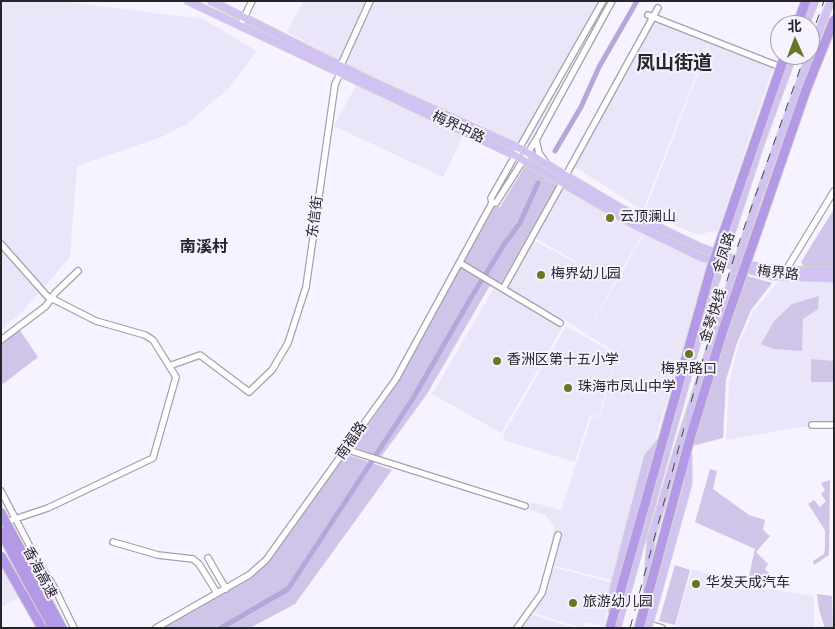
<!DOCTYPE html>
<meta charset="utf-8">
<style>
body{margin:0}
#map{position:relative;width:835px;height:629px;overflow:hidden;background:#f6f2ff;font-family:Jost,"Noto Sans SC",sans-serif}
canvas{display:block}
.frame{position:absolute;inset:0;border:2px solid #262529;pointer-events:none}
.north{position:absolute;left:770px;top:15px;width:50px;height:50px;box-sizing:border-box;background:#f6f2ff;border:1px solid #a3a0a9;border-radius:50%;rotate:358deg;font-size:14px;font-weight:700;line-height:20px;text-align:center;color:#262529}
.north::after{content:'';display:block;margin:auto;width:18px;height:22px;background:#677724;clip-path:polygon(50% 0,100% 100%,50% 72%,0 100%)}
</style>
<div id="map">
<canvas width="835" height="629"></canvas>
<div class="frame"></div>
<div class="north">北</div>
</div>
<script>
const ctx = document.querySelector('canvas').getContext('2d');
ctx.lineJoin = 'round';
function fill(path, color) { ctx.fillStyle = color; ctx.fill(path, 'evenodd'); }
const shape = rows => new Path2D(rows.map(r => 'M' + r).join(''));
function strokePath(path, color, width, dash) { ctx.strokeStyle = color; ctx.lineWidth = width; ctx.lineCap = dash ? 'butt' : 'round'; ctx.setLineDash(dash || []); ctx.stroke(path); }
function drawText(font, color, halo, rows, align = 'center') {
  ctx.font = font + ' Jost,"Noto Sans SC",sans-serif'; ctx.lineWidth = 4; ctx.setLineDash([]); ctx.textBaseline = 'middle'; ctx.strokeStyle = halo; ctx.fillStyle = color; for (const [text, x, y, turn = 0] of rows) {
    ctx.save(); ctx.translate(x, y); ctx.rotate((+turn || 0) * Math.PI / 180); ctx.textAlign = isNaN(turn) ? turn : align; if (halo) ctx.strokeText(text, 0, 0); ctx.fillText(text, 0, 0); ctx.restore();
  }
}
const built = shape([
 [1,1,59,1,203,19,257,51,228,89,188,123,164,136,77,166,70,257,25,309,1,330],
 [303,1,606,1,528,144,513,142,471,120,443,177,334,126,360,78,334,58,287,32],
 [654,19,709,42,643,210,575,167],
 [710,42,773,68,718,230,697,235,645,211],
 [563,188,643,233,586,333,549,311,567,277,548,311,506,287,533,240,576,263,576,261,535,238],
 [644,234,708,264,655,441,643,456,612,580,546,564,555,527,545,515,528,509,531,502,561,510,592,416,600,417,615,361,611,349,586,334],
 [782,277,834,278,834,427,801,427,726,440,729,384,739,343,754,311],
 [494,288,562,328,501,433,432,394],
 [566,326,610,351,614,361,599,416,590,415,575,462,504,440,503,435],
 [552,567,613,583,604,626,585,622,583,628,531,612],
 [692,569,750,586,814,596,814,628,675,627],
 [5,570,20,597,1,607,1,572],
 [530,614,575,628,520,628]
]);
const green = shape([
 [525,166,557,185,502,282,489,287,427,394,381,457,353,447,396,385,494,207,500,207],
 [834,209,834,267,804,267,801,262],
 [744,275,772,283,751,310,737,343,726,380,723,438,692,446],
 [819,296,818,309,803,319,802,351,773,349,761,344,774,321,792,304],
 [19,329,38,357,3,384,1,381,1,342],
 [811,359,834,361,834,382,811,382],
 [346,454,392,470,295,604,250,628,163,628,250,578,267,563],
 [710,469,717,471,713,489,749,515,765,520,763,530,770,536,756,552,768,564,765,569,769,573,767,579,749,576,755,549,695,522],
 [830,480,829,555,814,565,813,561,824,554,825,549,825,530,808,504,814,500,820,507,826,501,821,494,825,490,821,483],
 [675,565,690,570,675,625,659,621],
 [817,594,832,596,833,628,825,628,819,610]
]);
const canal = shape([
 [555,151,581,107,599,67,637,1],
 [221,628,288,589,412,400,472,296,505,243,520,223,538,183]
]);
const minor = shape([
 [648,15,783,68],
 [240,26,252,1],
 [341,65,370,1],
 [536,140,496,203,492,203,491,198,603,1],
 [547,164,539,153,536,140,612,1],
 [566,175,658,8],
 [1,244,47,296,96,321,145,335,153,340,176,377,153,458,48,508,6,522],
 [460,263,560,323],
 [786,270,834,191],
 [504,287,562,183],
 [1,340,46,306,55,293,78,271],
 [169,366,200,355,249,392,272,370,288,343,306,287,335,84,340,74],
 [812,425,834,425],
 [345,449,525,506],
 [1,491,37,560,54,587,74,628],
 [113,542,158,555,193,559,199,564,217,593],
 [208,558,226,589],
 [646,623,662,628],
 [156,628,249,575,266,560,396,379,492,203],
 [517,628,542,593,558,535]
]);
const major = shape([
 [188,1,516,156,635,225,701,257,772,276,834,278],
 [211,1,367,79,521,149,631,214,702,248,754,266,781,270,834,271],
 [805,25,815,1],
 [810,54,831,1],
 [647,589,651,540,676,455,758,198,810,55],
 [612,611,614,588,648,457,662,440],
 [617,628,706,310,761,142,793,55]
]);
const highway = shape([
 [797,25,806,1],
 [1,513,62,628],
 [1,532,52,628]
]);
const rail = shape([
 [810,40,824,1],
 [630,628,700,369,736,251,805,55]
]);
const majorBridge = shape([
 [689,435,689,414],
 [648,628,688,484,688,454]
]);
const highwayBridge = shape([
 [1,556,42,628],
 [610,628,711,269,785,55],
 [639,628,689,442,723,330,806,90,834,20]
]);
const markers = [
 [610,218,5,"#677724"],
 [541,275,5,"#677724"],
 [689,354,5,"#677724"],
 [497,361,5,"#677724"],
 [568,388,5,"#677724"],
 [696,584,5,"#677724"],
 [573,603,5,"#677724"]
];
const streetNames = [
 ["梅界中路",458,128,25],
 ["东信街",316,217,-82],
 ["金凤路",725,253,-73],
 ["梅界路",778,274,6],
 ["金琴快线",714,316,-72],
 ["南福路",352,441,-55],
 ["香海高速",39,573,62]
];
const poiNames = [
 ["云顶澜山",620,218],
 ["梅界幼儿园",551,275],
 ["香洲区第十五小学",507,361],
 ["梅界路口",689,370,"center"],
 ["珠海市凤山中学",578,388],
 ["华发天成汽车",706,584],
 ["旅游幼儿园",583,603]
];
const quarterNames = [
 ["南溪村",204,248]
];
const districtNames = [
 ["凤山街道",674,64]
];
fill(built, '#ebe5f9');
fill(green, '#d0c5e9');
strokePath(canal, '#b7a6d9', 5);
strokePath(minor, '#a5a1ad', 8);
strokePath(major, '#d4d3d4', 9);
strokePath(highway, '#d4d3d4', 11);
strokePath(minor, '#fff', 5.5);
strokePath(major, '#d2c2f1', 7);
strokePath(highway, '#b499e7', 9);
strokePath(rail, '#464449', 1, [9, 9]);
strokePath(majorBridge, '#d4d3d4', 9, []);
strokePath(highwayBridge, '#d4d3d4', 11, []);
strokePath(majorBridge, '#d2c2f1', 7);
strokePath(highwayBridge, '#b499e7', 9);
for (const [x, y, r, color] of markers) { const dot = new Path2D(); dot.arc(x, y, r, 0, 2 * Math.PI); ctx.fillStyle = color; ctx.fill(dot); strokePath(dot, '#f6f2ff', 2); }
drawText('14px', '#262529', '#f6f2ff', streetNames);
drawText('14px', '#262529', '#f6f2ff', poiNames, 'left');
drawText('bold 16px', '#262529', '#f6f2ff', quarterNames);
drawText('bold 19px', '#262529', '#f6f2ff', districtNames);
</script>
